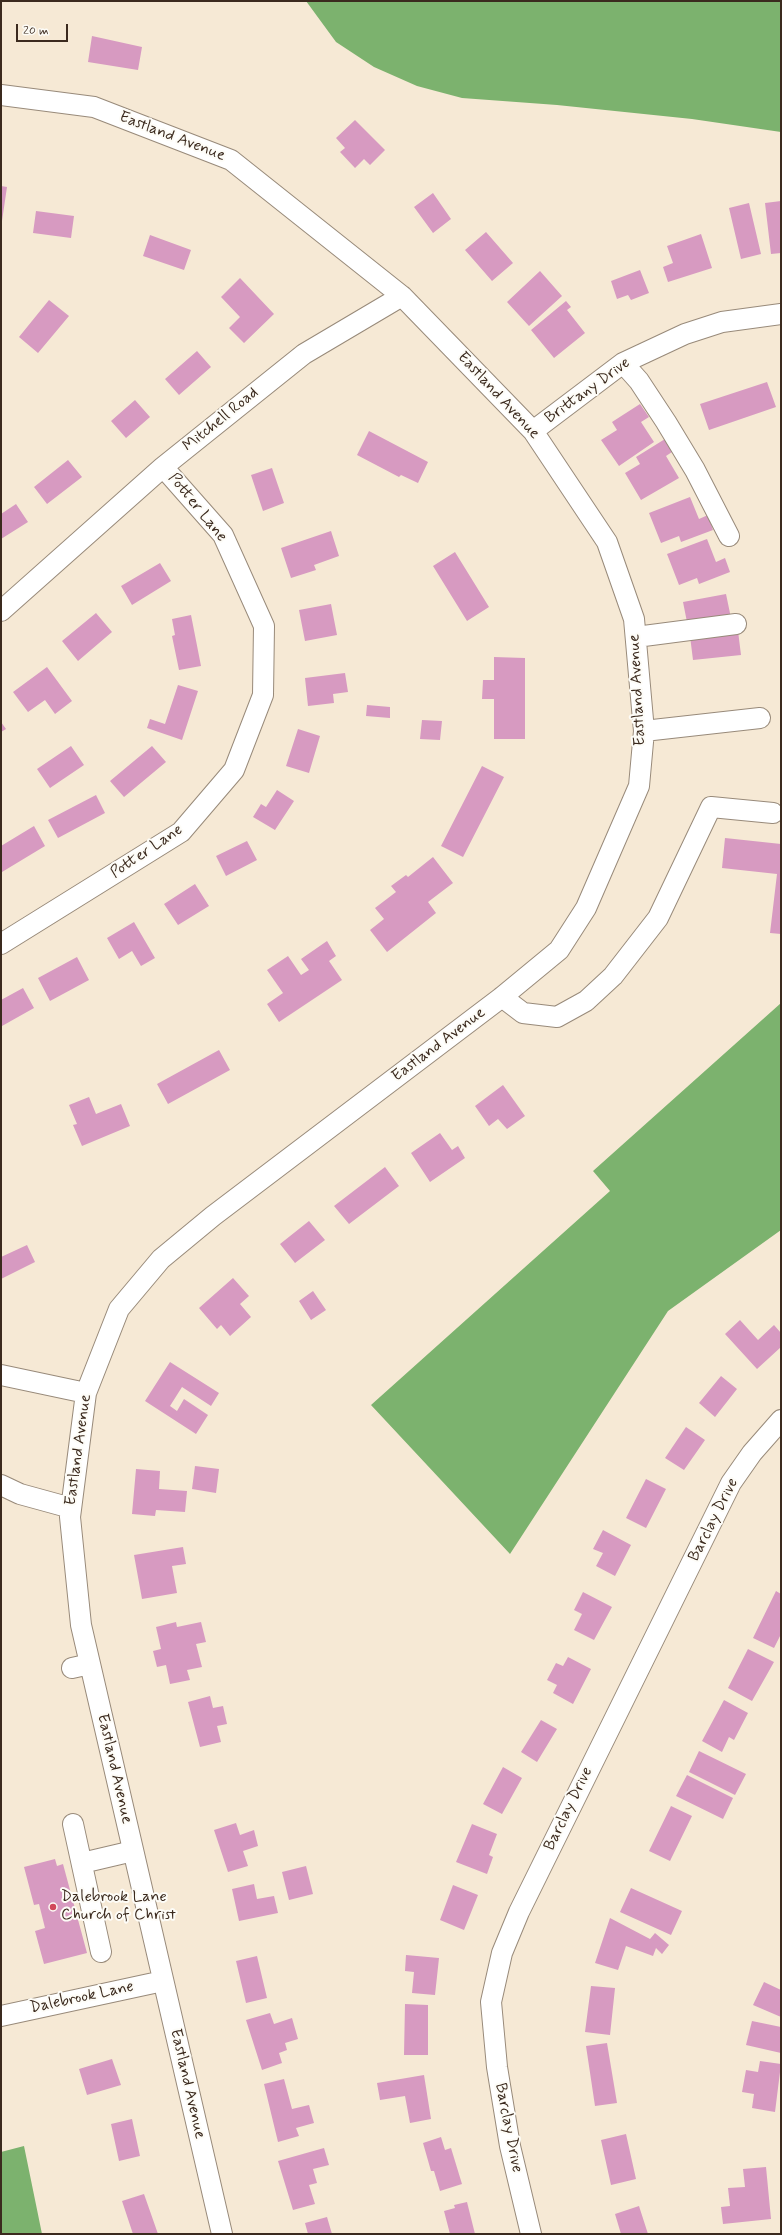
<!DOCTYPE html>
<style>
body{margin:0}
#map{position:relative;width:782px;height:2235px;overflow:hidden;background:#f6e9d5;font-family:Mynerve,sans-serif}
canvas{display:block}
.frame{position:absolute;inset:0;border:2px solid #3b2a1e;pointer-events:none}
.scale{position:absolute;left:16px;top:24px;width:52px;height:18px;box-sizing:border-box;border:2px solid #3b2a1e;border-top:0;padding-left:5px;font-size:12px;line-height:14px;white-space:nowrap;color:#3b2a1e;-webkit-text-stroke:3px #fdfcf7;paint-order:stroke}
</style>
<div id="map">
<canvas width="782" height="2235"></canvas>
<div class="frame"></div>
<div class="scale">20 m</div>
</div>
<script>
const ctx = document.querySelector('canvas').getContext('2d');
ctx.lineJoin = 'round';
function fill(path, color) { ctx.fillStyle = color; ctx.fill(path, 'evenodd'); }
const shape = rows => new Path2D(rows.map(r => 'M' + r).join(''));
function strokePath(path, color, width, dash) { ctx.strokeStyle = color; ctx.lineWidth = width; ctx.lineCap = dash ? 'butt' : 'round'; ctx.setLineDash(dash || []); ctx.stroke(path); }
function drawText(font, color, halo, rows, align = 'center') {
  ctx.font = font + ' Mynerve,sans-serif'; ctx.lineWidth = 4; ctx.setLineDash([]); ctx.textBaseline = 'middle'; ctx.strokeStyle = halo; ctx.fillStyle = color; for (const [text, x, y, turn = 0] of rows) {
    ctx.save(); ctx.translate(x, y); ctx.rotate((+turn || 0) * Math.PI / 180); ctx.textAlign = isNaN(turn) ? turn : align; if (halo) ctx.strokeText(text, 0, 0); ctx.fillText(text, 0, 0); ctx.restore();
  }
}
const forest = shape([
 [306,1,781,1,781,132,692,119,557,105,462,98,417,86,374,67,336,42],
 [781,1003,781,1230,668,1311,510,1554,371,1405,610,1191,593,1171],
 [24,2146,42,2234,1,2234,1,2152]
]);
const building = shape([
 [92,36,142,47,138,70,88,62],
 [355,120,385,150,370,165,364,159,355,168,340,152,345,148,336,138],
 [1,186,7,187,2,221,1,221],
 [433,193,451,219,433,233,414,207],
 [781,201,781,253,771,254,765,203],
 [749,203,761,254,741,259,729,208],
 [36,211,74,216,71,238,33,233],
 [486,232,513,263,492,281,465,250],
 [701,234,712,268,668,282,663,267,673,263,667,246],
 [150,235,191,250,184,270,143,256],
 [640,270,649,293,631,300,628,295,617,299,611,281],
 [540,271,562,296,529,326,507,302],
 [240,278,274,314,244,343,229,328,240,317,221,297],
 [49,300,69,316,38,353,19,337],
 [566,301,571,307,567,310,585,333,554,358,531,330],
 [197,351,211,367,179,395,165,379],
 [767,382,776,407,709,430,700,404],
 [135,400,150,417,126,438,111,421],
 [640,404,649,417,641,422,654,442,619,466,601,440,617,430,612,422],
 [369,431,428,462,418,483,401,475,399,477,357,455],
 [665,439,672,452,666,456,679,478,641,500,625,473,640,464,636,457],
 [68,460,82,477,47,504,34,487],
 [272,468,284,503,263,511,251,475],
 [690,497,699,519,708,515,713,530,681,542,679,536,661,543,649,513],
 [16,504,28,522,1,539,1,514],
 [331,531,339,556,314,565,316,570,291,578,281,548],
 [707,539,716,562,725,558,730,572,699,584,697,578,679,585,667,554],
 [455,552,489,607,467,621,433,566],
 [160,563,171,581,132,605,121,586],
 [726,594,731,618,688,627,683,602],
 [331,604,337,635,305,641,299,610],
 [96,613,112,632,78,661,62,641],
 [191,615,201,666,179,670,172,636,175,635,172,619],
 [738,631,741,655,693,660,690,636],
 [494,657,525,658,525,739,494,739,494,699,482,699,483,680,494,680],
 [47,667,72,701,55,714,45,700,28,712,13,692],
 [345,673,348,692,333,694,334,703,308,706,305,678],
 [178,685,198,691,182,740,147,728,150,719,165,724],
 [367,705,390,707,390,718,366,716],
 [422,720,442,721,440,740,420,739],
 [1,722,6,729,1,732],
 [298,729,320,736,309,773,286,766],
 [71,746,84,765,50,788,37,769],
 [152,746,166,762,124,797,110,781],
 [482,766,504,777,463,857,441,846],
 [277,790,294,801,275,830,253,817,261,804,266,807],
 [96,795,105,813,58,838,48,820],
 [34,826,45,846,2,872,1,846],
 [725,838,781,844,781,934,770,933,777,874,722,868],
 [247,841,257,860,226,876,216,856],
 [433,857,453,883,428,902,436,913,387,952,370,930,384,919,375,908,396,892,391,886,406,875,408,877],
 [195,884,209,906,178,925,164,904],
 [134,922,155,958,141,966,132,951,119,959,107,938],
 [327,941,336,956,329,961,342,980,279,1022,267,1004,283,993,267,970,288,956,301,975,309,970,301,959],
 [77,957,89,980,50,1001,38,978],
 [23,988,34,1008,2,1026,1,1000],
 [219,1050,230,1070,168,1104,157,1084],
 [503,1085,525,1116,507,1129,498,1119,489,1126,475,1106],
 [89,1097,96,1114,121,1104,130,1126,82,1146,73,1125,77,1124,69,1105],
 [440,1133,452,1150,458,1146,465,1158,430,1182,411,1153],
 [385,1167,399,1186,349,1224,334,1206],
 [309,1221,325,1240,295,1263,280,1244],
 [27,1245,35,1262,1,1279,1,1257],
 [233,1278,249,1296,240,1304,251,1317,230,1336,221,1325,217,1329,199,1308],
 [313,1291,326,1310,311,1320,299,1301],
 [740,1320,758,1340,774,1325,781,1333,781,1347,757,1369,725,1334],
 [170,1362,219,1393,211,1406,182,1387,170,1406,177,1411,184,1399,208,1415,196,1434,145,1401],
 [721,1376,737,1389,715,1417,699,1403],
 [686,1427,705,1440,684,1470,665,1458],
 [195,1466,219,1469,216,1493,192,1489],
 [136,1469,160,1471,159,1489,187,1491,185,1512,156,1510,155,1516,132,1514],
 [646,1479,666,1489,646,1528,626,1518],
 [603,1530,631,1545,615,1576,596,1566,603,1553,593,1549],
 [183,1547,186,1564,172,1566,177,1593,142,1599,134,1555],
 [776,1591,781,1594,781,1634,774,1648,753,1638],
 [583,1592,612,1607,594,1640,574,1630,582,1614,574,1610],
 [176,1622,177,1627,201,1622,206,1642,196,1644,202,1667,187,1670,190,1680,170,1684,166,1665,157,1667,153,1651,161,1649,156,1627],
 [748,1649,774,1662,752,1701,728,1688],
 [568,1657,591,1669,573,1704,553,1693,557,1685,547,1680,556,1663,563,1666],
 [210,1696,213,1708,223,1706,227,1724,217,1726,221,1742,200,1747,188,1702],
 [724,1700,748,1713,734,1740,729,1737,722,1752,702,1741],
 [541,1720,557,1729,537,1762,521,1752],
 [699,1751,746,1774,735,1795,689,1772],
 [503,1767,522,1778,502,1814,483,1804],
 [687,1775,733,1798,723,1819,676,1796],
 [671,1806,692,1816,670,1861,649,1851],
 [236,1823,240,1835,254,1830,258,1846,243,1851,248,1866,228,1872,214,1830],
 [472,1824,497,1834,489,1855,493,1857,487,1874,456,1862],
 [55,1859,57,1866,63,1864,87,1953,44,1964,35,1931,45,1928,39,1904,34,1905,24,1867],
 [306,1866,313,1894,289,1900,282,1872],
 [254,1884,257,1899,274,1896,278,1913,239,1921,232,1889],
 [453,1885,478,1895,464,1930,440,1920],
 [631,1888,682,1911,671,1935,620,1912],
 [610,1918,650,1939,655,1933,669,1945,662,1954,656,1948,653,1956,626,1946,618,1970,595,1963],
 [406,1955,439,1958,435,1995,412,1993,414,1972,405,1971],
 [257,1956,267,1998,246,2003,236,1961],
 [764,1982,781,1990,781,2017,753,2005],
 [591,1986,615,1988,610,2035,585,2032],
 [405,2004,428,2005,428,2055,404,2055],
 [270,2013,274,2024,292,2018,298,2039,285,2043,287,2050,279,2053,282,2063,262,2070,246,2020],
 [752,2021,781,2027,781,2053,746,2045],
 [607,2043,617,2103,595,2106,586,2046],
 [112,2059,121,2085,87,2095,79,2069],
 [760,2061,781,2064,775,2112,752,2108,754,2094,742,2092,746,2070,758,2072],
 [424,2075,431,2119,410,2123,405,2096,380,2100,377,2083],
 [284,2079,292,2109,309,2105,314,2123,296,2128,299,2136,278,2142,264,2084],
 [132,2119,140,2156,119,2161,111,2124],
 [626,2134,636,2179,611,2185,601,2140],
 [441,2137,445,2150,451,2148,462,2184,440,2191,434,2171,431,2171,423,2143],
 [324,2148,329,2165,313,2169,317,2183,309,2185,315,2204,293,2210,278,2161],
 [766,2167,771,2219,723,2224,721,2207,730,2206,728,2188,745,2187,743,2169],
 [144,2194,158,2234,133,2234,122,2201],
 [467,2202,475,2234,450,2234,444,2211,455,2208,454,2205],
 [639,2206,648,2234,621,2234,615,2214],
 [327,2217,332,2234,308,2234,305,2223]
]);
const minor = shape([
 [1,95,94,107,231,160,402,296,533,431,607,542,634,619,644,731,639,786,586,908,559,950,502,997,213,1216,161,1259,119,1309,86,1393,70,1517,81,1625,222,2234],
 [623,363,639,381,666,422,695,470,729,536],
 [533,431,623,363,685,334,722,322,781,314],
 [1,611,163,467,304,354,402,296],
 [636,637,736,624],
 [644,731,760,718],
 [1,944,181,832,234,770,263,695,264,626,223,535,163,467],
 [502,997,523,1013,557,1017,586,1001,613,976,658,918,711,807,773,813],
 [1,1375,86,1393],
 [1,1485,20,1494,71,1508],
 [72,1668,90,1664],
 [73,1824,101,1952],
 [82,1863,133,1851],
 [1,2016,163,1981],
 [531,2234,510,2146,497,2067,491,2002,502,1953,519,1912,731,1483,752,1453,781,1420]
]);
const markers = [
 [53,1907,4,"#d1495b"]
];
const streetNames = [
 ["Eastland Avenue",172,137,21],
 ["Brittany Drive",588,391,-36],
 ["Eastland Avenue",498,396,47],
 ["Mitchell Road",221,420,-39],
 ["Potter Lane",197,508,51],
 ["Eastland Avenue",638,690,-93],
 ["Potter Lane",147,852,-34],
 ["Eastland Avenue",439,1045,-37],
 ["Eastland Avenue",79,1450,-82],
 ["Barclay Drive",714,1520,-63],
 ["Eastland Avenue",114,1769,77],
 ["Barclay Drive",569,1809,-64],
 ["Dalebrook Lane",82,1998,-12],
 ["Eastland Avenue",187,2084,77],
 ["Barclay Drive",508,2128,79]
];
const poiNames = [
 ["Dalebrook Lane",61,1898],
 ["Church of Christ",61,1916]
];
fill(forest, '#7cb26e');
fill(building, '#d79ac1');
strokePath(minor, '#988a7a', 22);
strokePath(minor, '#fff', 20);
for (const [x, y, r, color] of markers) { const dot = new Path2D(); dot.arc(x, y, r, 0, 2 * Math.PI); ctx.fillStyle = color; ctx.fill(dot); strokePath(dot, '#fdfcf7', 1.5); }
drawText('16px', '#3b2a1e', '#fdfcf7', streetNames);
drawText('16px', '#3b2a1e', '#fdfcf7', poiNames, 'left');
</script>
